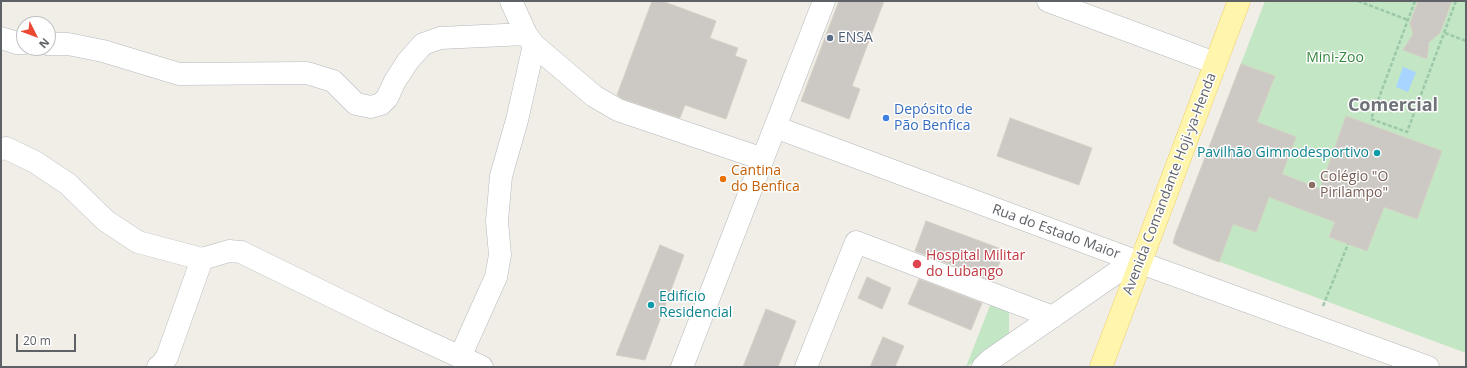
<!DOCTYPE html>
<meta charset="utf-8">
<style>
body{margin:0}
#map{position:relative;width:1467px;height:368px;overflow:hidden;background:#f0eee6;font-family:"Open Sans",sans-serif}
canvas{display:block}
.frame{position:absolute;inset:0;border:2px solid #5e6166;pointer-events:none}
.north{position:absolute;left:16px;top:16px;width:40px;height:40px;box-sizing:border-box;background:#fff;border:1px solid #bfc0c2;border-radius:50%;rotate:132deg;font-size:11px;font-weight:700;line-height:16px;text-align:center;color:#5e6166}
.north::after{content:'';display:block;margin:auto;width:14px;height:18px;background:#ea4832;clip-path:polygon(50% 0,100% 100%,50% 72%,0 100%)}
.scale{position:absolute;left:16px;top:334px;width:60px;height:18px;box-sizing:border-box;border:2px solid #5e6166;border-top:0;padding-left:5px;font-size:12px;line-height:14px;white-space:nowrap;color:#5e6166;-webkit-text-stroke:3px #fff;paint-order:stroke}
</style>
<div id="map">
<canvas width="1467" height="368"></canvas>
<div class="frame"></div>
<div class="north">N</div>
<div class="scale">20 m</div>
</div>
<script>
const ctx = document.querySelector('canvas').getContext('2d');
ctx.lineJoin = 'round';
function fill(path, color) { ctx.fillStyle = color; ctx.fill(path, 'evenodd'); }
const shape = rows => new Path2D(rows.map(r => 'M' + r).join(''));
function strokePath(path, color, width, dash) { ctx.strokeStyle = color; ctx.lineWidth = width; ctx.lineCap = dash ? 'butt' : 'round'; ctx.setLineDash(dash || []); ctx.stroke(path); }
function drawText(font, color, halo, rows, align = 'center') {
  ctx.font = font + ' "Open Sans",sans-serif'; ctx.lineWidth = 3; ctx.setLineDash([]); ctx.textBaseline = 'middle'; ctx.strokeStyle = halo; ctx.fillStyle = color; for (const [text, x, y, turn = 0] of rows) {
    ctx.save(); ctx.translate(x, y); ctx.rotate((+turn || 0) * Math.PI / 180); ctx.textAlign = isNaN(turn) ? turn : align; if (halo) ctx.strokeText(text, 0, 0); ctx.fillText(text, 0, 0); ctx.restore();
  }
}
const green = shape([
 [1265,1,1466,1,1466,353,1180,247,1176,245,1174,241,1176,233],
 [991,303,1009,309,1009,338,966,367]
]);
const water = shape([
 [1403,67,1416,72,1408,92,1396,87]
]);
const building = shape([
 [652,1,662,1,716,21,710,38,738,48,735,56,747,60,726,119,685,105,680,118,623,99,617,95,652,1],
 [839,1,884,1,852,86,860,89,849,119,801,101,839,1],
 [1418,1,1452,1,1440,33,1429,42,1427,59,1403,50,1413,34,1410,23,1418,1],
 [1241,64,1275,76,1257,122,1296,137,1282,174,1320,189,1346,116,1442,151,1417,219,1384,207,1367,251,1329,237,1335,222,1269,197,1256,232,1233,224,1219,262,1180,247,1173,243,1176,233,1241,64],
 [1010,118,1092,148,1079,185,997,156,1010,118],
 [926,221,1004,250,993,281,915,251,926,221],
 [660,245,684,255,645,360,616,355,660,245],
 [867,277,891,288,882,309,858,298,867,277],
 [919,279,982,303,971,330,908,304,919,279],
 [766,309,796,321,778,367,743,367,766,309],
 [883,337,904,346,895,367,870,367,883,337]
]);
const path = shape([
 [1358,1,1408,20],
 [1415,1,1371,119,1407,132,1456,1],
 [1445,33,1466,41],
 [1323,306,1348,244]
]);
const minor = shape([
 [511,1,526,34,534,45,594,96,618,110,763,159],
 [1048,1,1215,63],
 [1,38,17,43,24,43],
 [48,44,68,44,103,51,179,74,307,73,333,81,356,104,371,107,381,104,387,98,395,81,408,61,423,44,440,38,526,34],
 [775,127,1141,263,1428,367],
 [1,149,6,148,35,162,68,184,106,221,138,242,202,259,229,251,241,252,380,320,482,367],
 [460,357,496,277,500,255,497,221,501,176,517,120,534,45],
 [158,367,162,364,167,357,202,259],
 [682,367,824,1],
 [806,367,856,242,1053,317],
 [983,367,990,360,1116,273,1141,263]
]);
const major = shape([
 [1101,367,1239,1]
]);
const markers = [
 [830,38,4,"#5c6f8a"],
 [886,118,4,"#3f7fe0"],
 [1377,153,4,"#0f9aa8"],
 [723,179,4,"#e8710a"],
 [1312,185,4,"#8d6e63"],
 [917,264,5,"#e0444e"],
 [651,305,4,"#0f9aa8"]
];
const serviceNames = [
 ["ENSA",838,38]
];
const parkNames = [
 ["Mini-Zoo",1335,58]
];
const shopNames = [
 ["Depósito de",894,110],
 ["Pão Benfica",894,126]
];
const cultureNames = [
 ["Pavilhão Gimnodesportivo",1369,153],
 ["Edifício",659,297,"left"],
 ["Residencial",659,313,"left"]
];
const foodNames = [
 ["Cantina",731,171],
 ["do Benfica",731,187]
];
const educationNames = [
 ["Colégio \"O",1320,177],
 ["Pirilampo\"",1320,193]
];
const streetNames = [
 ["Avenida Comandante Hoji-ya-Henda",1170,184,-69],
 ["Rua do Estado Maior",1056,232,20]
];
const healthNames = [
 ["Hospital Militar",926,256],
 ["do Lubango",926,272]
];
const districtNames = [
 ["Comercial",1393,106]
];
fill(green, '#c3e7c4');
fill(water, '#a7d5ff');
fill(building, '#ccc8c3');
strokePath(building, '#d5d0c4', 1);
strokePath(minor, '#b6b8bd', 23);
strokePath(major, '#f2ce5d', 23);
strokePath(path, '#9cc8aa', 2.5, [4, 2]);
strokePath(minor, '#fff', 22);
strokePath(major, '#fff5ac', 22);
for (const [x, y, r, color] of markers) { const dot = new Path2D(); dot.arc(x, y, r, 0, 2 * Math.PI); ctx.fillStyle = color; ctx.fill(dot); strokePath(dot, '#fff', 1.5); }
drawText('14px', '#4e5e75', '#fff', serviceNames, 'left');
drawText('14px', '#35863d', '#fff', parkNames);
drawText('14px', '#366cbe', '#fff', shopNames, 'left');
drawText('14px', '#0d838f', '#fff', cultureNames, 'right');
drawText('14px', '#c56008', '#fff', foodNames, 'left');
drawText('14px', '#785e54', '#fff', educationNames, 'left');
drawText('14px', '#5e6166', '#fff', streetNames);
drawText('14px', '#be3a42', '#fff', healthNames, 'left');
drawText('bold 18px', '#6f7378', '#fff', districtNames);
</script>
